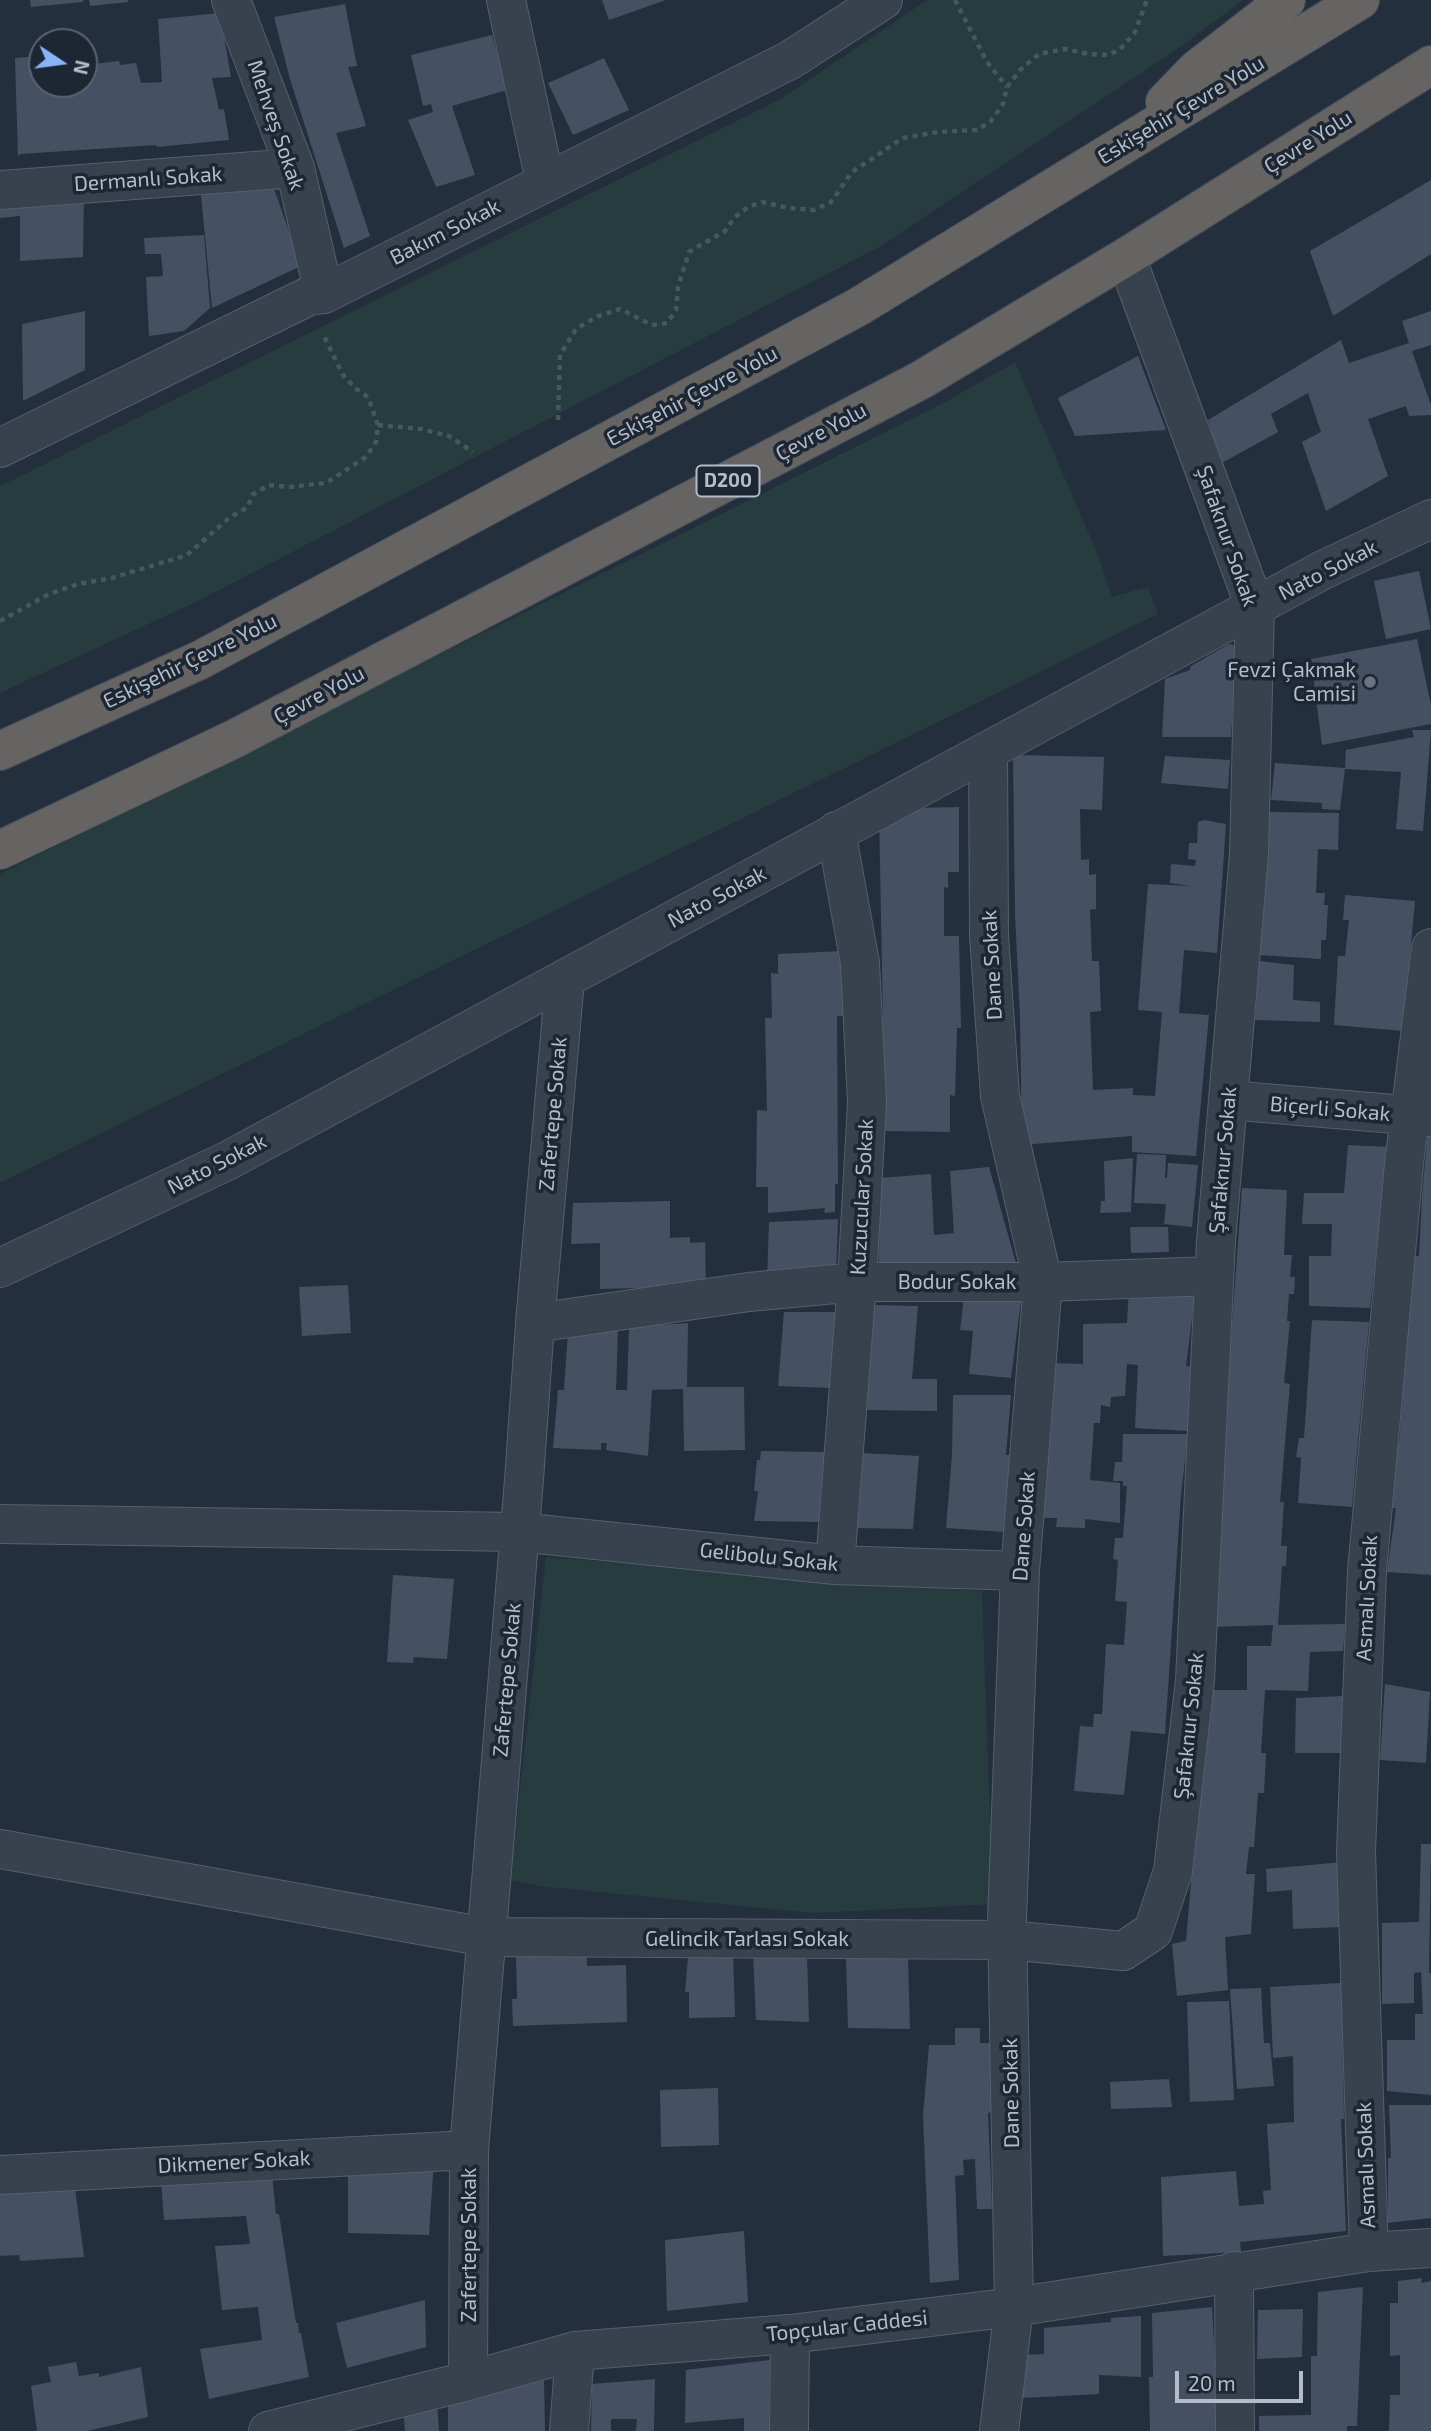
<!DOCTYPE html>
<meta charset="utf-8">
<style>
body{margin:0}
#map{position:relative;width:1431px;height:2431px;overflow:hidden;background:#242f3e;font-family:"Exo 2",sans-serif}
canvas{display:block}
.north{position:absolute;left:28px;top:28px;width:70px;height:70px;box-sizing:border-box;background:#1d2633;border:2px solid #59626f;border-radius:50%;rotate:103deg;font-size:19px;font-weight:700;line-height:28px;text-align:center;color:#b4bcc9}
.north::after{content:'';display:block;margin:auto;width:24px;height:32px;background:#8ab4f8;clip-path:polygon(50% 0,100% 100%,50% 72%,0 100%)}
.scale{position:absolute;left:1175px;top:2371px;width:128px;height:32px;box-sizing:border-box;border:4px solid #b4bcc9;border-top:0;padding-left:9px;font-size:21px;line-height:24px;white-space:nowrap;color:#b4bcc9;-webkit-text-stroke:5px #1d2633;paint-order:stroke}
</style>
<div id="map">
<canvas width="1431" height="2431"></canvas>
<div class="north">N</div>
<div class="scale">20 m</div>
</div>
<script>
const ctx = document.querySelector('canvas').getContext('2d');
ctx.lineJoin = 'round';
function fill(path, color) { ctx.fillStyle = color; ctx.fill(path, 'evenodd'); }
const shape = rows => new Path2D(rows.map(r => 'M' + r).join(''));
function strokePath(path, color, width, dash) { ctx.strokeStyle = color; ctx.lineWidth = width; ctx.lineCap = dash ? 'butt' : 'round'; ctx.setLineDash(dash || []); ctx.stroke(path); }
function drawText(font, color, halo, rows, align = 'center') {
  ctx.font = font + ' "Exo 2",sans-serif'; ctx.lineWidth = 7; ctx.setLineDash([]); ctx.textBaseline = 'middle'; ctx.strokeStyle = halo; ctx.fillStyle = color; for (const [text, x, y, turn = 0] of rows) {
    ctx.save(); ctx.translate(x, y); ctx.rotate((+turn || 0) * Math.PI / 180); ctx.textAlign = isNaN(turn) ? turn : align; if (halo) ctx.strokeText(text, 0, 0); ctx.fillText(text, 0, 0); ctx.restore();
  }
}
const green = shape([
 [927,0,1243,0,1176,50,881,246,202,599,0,693,0,486,779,100],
 [1015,362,1098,555,1112,597,1148,587,1158,614,0,1183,0,874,942,404],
 [546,1557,982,1591,993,1904,813,1913,539,1886,510,1880]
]);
const building = shape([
 [30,0,83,0,83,2,31,7],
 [89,0,128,0,128,2,90,6],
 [602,0,666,0,609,20],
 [345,4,357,66,348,67,366,126,336,133,370,236,344,248,290,79,274,17],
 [220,13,231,77,212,78,219,110,224,109,229,140,157,147,156,145,20,154,18,157,15,58,42,56,42,84,84,84,84,65,119,61,120,65,136,63,141,83,162,82,158,19],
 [492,35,507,90,452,106,475,175,436,187,408,120,433,112,431,104,423,106,411,55],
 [604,58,629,110,573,135,548,83],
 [271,180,301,266,212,308,200,185],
 [1431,180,1431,254,1333,316,1310,251],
 [84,194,83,257,20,261,20,216,0,218,0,197],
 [204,235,210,308,184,331,149,336,146,277,163,276,161,254,145,254,144,238],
 [85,311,85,370,23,401,22,324],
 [1431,311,1431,345,1412,351,1431,405,1431,415,1409,416,1406,406,1368,419,1388,476,1326,511,1302,442,1321,432,1308,393,1271,414,1278,432,1220,464,1208,420,1341,340,1349,363,1409,343,1402,321],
 [1138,356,1166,430,1075,436,1058,398],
 [1419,571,1431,629,1386,639,1374,581],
 [1417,639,1431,705,1431,724,1322,745,1311,659],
 [1229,644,1237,646,1231,737,1162,737,1165,679,1190,670,1191,666],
 [1412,730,1431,730,1423,831,1396,829,1401,772,1345,769,1340,810,1322,809,1322,803,1271,800,1275,763,1345,768,1346,750,1414,737],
 [1013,755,1104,757,1102,810,1080,809,1081,860,1089,859,1089,875,1096,874,1096,909,1090,910,1092,961,1099,961,1101,1011,1090,1012,1093,1090,1133,1088,1133,1095,1155,1096,1162,1012,1138,1010,1148,884,1191,886,1170,883,1171,864,1195,866,1196,860,1188,859,1189,843,1197,843,1198,822,1204,820,1226,824,1217,953,1184,950,1179,1013,1209,1015,1196,1156,1132,1152,1132,1136,1022,1145,1020,1016,1015,914],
 [1165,756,1230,760,1228,789,1161,783],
 [959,807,959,872,948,872,948,888,944,887,944,936,959,936,961,1028,957,1028,955,1096,950,1095,950,1132,885,1131,879,809],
 [1269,812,1339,813,1338,850,1318,849,1316,893,1325,893,1324,905,1328,905,1326,940,1321,940,1321,959,1258,955],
 [1345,895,1415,901,1403,1031,1334,1025,1338,956,1345,956,1349,920,1343,920],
 [843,951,843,1016,837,1016,838,1184,835,1184,835,1212,824,1213,825,1208,768,1213,768,1187,756,1187,757,1110,767,1111,765,1018,772,1018,771,973,778,974,778,954],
 [1259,961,1294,965,1293,1000,1320,1002,1320,1022,1255,1020],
 [1429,1123,1431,1123,1431,1575,1387,1572,1396,1508,1390,1508,1395,1443,1399,1443,1414,1256,1419,1256,1422,1194],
 [1348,1145,1388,1147,1370,1308,1309,1306,1309,1256,1331,1256,1332,1224,1302,1224,1304,1193,1344,1193],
 [1137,1154,1166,1155,1165,1178,1167,1178,1168,1163,1198,1165,1192,1227,1164,1224,1166,1204,1134,1203],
 [1133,1158,1131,1212,1100,1213,1101,1201,1105,1201,1104,1161],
 [989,1167,1016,1263,879,1264,880,1178,931,1174,934,1235,954,1233,950,1171],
 [1242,1188,1287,1190,1284,1255,1292,1255,1290,1277,1295,1277,1294,1294,1289,1294,1287,1321,1290,1321,1284,1383,1290,1384,1280,1502,1284,1502,1281,1546,1287,1546,1286,1566,1282,1566,1278,1625,1345,1624,1343,1651,1310,1652,1308,1691,1265,1690,1261,1753,1266,1753,1264,1793,1258,1793,1254,1847,1249,1847,1246,1874,1255,1874,1251,1934,1225,1937,1228,1990,1177,1996,1172,1944,1186,1941,1207,1690,1247,1690,1247,1646,1271,1646,1273,1625,1210,1627],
 [670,1201,670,1238,690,1237,690,1243,705,1242,706,1286,600,1289,600,1243,571,1244,573,1203],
 [838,1219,836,1275,767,1281,769,1222],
 [1130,1227,1168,1227,1169,1252,1131,1253],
 [348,1285,351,1333,302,1336,299,1287],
 [1129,1289,1195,1295,1186,1366,1192,1367,1188,1431,1135,1428,1138,1365,1127,1364,1125,1396,1111,1397,1110,1407,1101,1405,1100,1423,1094,1423,1090,1480,1120,1483,1120,1523,1085,1519,1085,1528,1056,1527,1057,1518,1041,1518,1050,1363,1083,1364,1083,1324,1127,1323],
 [964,1297,1021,1301,1011,1378,969,1374,973,1331,960,1330],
 [873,1305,918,1306,912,1379,937,1379,937,1411,867,1410],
 [784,1312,838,1312,831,1388,778,1386],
 [1312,1320,1369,1322,1352,1507,1298,1503,1301,1458,1296,1457,1299,1438,1304,1438],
 [688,1323,687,1387,744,1387,745,1450,684,1451,683,1389,652,1390,648,1456,606,1450,607,1443,601,1443,601,1450,553,1448,558,1390,564,1390,568,1331,618,1328,616,1390,627,1390,629,1327],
 [953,1395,1011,1395,1006,1455,1011,1455,1005,1532,946,1528,952,1455],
 [1123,1434,1188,1434,1181,1495,1165,1734,1131,1731,1124,1795,1074,1791,1080,1726,1093,1727,1094,1714,1102,1714,1106,1644,1124,1645,1127,1602,1115,1601,1118,1560,1113,1559,1115,1538,1123,1538,1127,1486,1123,1486,1123,1481,1113,1481,1115,1462,1122,1462],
 [761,1451,825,1452,819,1522,754,1521,758,1491,754,1491,757,1460,760,1460],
 [861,1453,919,1456,913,1529,855,1528],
 [393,1575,454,1579,447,1659,414,1657,413,1663,387,1662],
 [1385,1684,1430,1692,1426,1763,1380,1760],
 [1343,1696,1342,1753,1295,1753,1296,1698],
 [1421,1844,1431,1844,1429,1973,1431,1973,1431,2095,1387,2091,1387,2040,1415,2040,1415,2014,1423,2014,1421,1972,1414,1973,1414,2003,1382,2004,1382,1923,1419,1922],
 [1342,1862,1341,1927,1293,1929,1292,1890,1267,1892,1266,1869],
 [689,1946,733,1949,735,2017,689,2018,689,1992,685,1992],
 [516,1954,587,1955,587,1966,626,1965,627,2022,513,2026,512,1999,517,1999],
 [753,1954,807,1955,809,2022,756,2020],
 [846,1958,908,1959,910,2029,848,2028],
 [1341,1983,1344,2119,1341,2119,1346,2231,1240,2242,1241,2252,1163,2256,1161,2177,1236,2171,1239,2206,1264,2204,1263,2191,1271,2190,1267,2124,1294,2122,1293,2056,1273,2058,1270,1987],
 [1261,1988,1264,2043,1270,2043,1274,2086,1237,2089,1230,1989],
 [1229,2001,1234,2100,1190,2102,1187,2002],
 [955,2028,980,2028,980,2043,991,2043,992,2112,988,2113,992,2209,977,2209,975,2159,963,2160,964,2175,955,2176,959,2280,930,2283,923,2116,929,2045,955,2045],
 [1169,2079,1172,2107,1111,2109,1110,2082],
 [718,2088,719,2145,661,2147,660,2090],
 [1389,2105,1431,2105,1431,2218,1388,2223,1388,2158,1391,2158],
 [434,2159,429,2235,348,2233,348,2163],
 [271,2165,276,2214,279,2214,296,2323,298,2323,299,2333,301,2333,309,2377,209,2399,200,2349,262,2340,258,2307,222,2310,215,2246,250,2244,246,2216,164,2220,160,2167],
 [73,2172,84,2257,20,2261,19,2255,0,2256,0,2177],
 [744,2231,748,2302,667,2311,665,2240],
 [1422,2278,1421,2283,1431,2281,1431,2431,1389,2431,1390,2395,1400,2395,1400,2355,1390,2356,1390,2303,1398,2303,1398,2281],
 [1363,2287,1357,2426,1347,2426,1347,2431,1259,2431,1259,2416,1311,2415,1311,2356,1317,2356,1318,2292],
 [425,2300,426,2347,347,2368,336,2323],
 [1212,2307,1216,2377,1216,2431,1150,2431,1149,2377,1153,2377,1152,2313],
 [1303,2309,1302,2357,1257,2359,1258,2310],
 [1141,2316,1141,2377,1099,2375,1099,2394,1023,2398,1022,2355,1044,2354,1044,2328,1111,2322,1111,2318],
 [770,2360,769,2417,773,2416,772,2431,744,2431,744,2418,685,2423,686,2370],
 [76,2362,79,2376,99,2373,99,2377,141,2367,148,2417,87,2431,37,2431,31,2386,51,2382,48,2367],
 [655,2379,654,2431,636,2431,637,2419,611,2419,611,2431,591,2431,592,2384],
 [544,2381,545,2431,448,2431,448,2389],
 [437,2402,439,2431,405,2431,403,2405]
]);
const path = shape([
 [955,0,987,62,1007,87],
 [558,420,560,355,576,329,598,316,620,309,652,325,667,323,676,310,678,287,689,252,725,231,735,217,748,207,762,202,788,208,814,210,831,202,852,172,903,138,938,132,977,130,991,121,1003,104,1007,87,1020,70,1039,54,1065,49,1088,54,1109,55,1120,49,1134,34,1147,0],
 [378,425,421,429,449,436,473,452],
 [0,621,49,594,78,584,112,578,187,555,229,518,248,507,252,495,269,485,289,487,326,483,366,457,376,442,378,425,368,397,355,388,343,375,323,334]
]);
const minor = shape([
 [231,0,295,168,324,294],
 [506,0,545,181],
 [0,190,295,168],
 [0,448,309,296,324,294,790,60,883,0],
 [988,751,989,936,1000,1096,1043,1282,1020,1571,1007,1920,1014,2307,999,2431],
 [1228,1100,1431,1117],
 [0,1268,227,1161,1323,570,1431,519],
 [535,1323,749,1292,857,1282,1043,1282,1214,1276],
 [0,1524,519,1532,835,1565,1020,1571],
 [835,1565,857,1282,867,1103,860,963,836,831],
 [0,1849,486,1937,1008,1940,1123,1951,1153,1931,1173,1871,1195,1680,1216,1241,1249,854,1255,607,1126,257],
 [0,2175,469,2150],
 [1369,2252,1356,1851,1367,1571,1404,1164,1431,948],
 [1234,2271,1235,2431],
 [468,2381,469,2150,524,1480,535,1323,565,979],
 [569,2431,575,2351],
 [789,2431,790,2334]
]);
const tertiary = shape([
 [268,2431,468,2381,575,2351,790,2334,1014,2307,1369,2252,1431,2248]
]);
const trunk = shape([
 [1165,102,1197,69,1286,0],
 [0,751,200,660,858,307,1360,0],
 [0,850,234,739,921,380,1126,257,1431,65]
]);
const markers = [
 [1370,682,7,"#6b7280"]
];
const shields = [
 [728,481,63]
];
const shieldNames = [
 ["D200",728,481]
];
const streetNames = [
 ["Eskişehir Çevre Yolu",1181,110,-31],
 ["Mehveş Sokak",276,125,71],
 ["Çevre Yolu",1308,142,-32],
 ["Dermanlı Sokak",148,179,-4],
 ["Bakım Sokak",445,232,-27],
 ["Eskişehir Çevre Yolu",692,396,-28],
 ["Çevre Yolu",821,432,-28],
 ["Şafaknur Sokak",1227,536,71],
 ["Nato Sokak",1328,570,-27],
 ["Eskişehir Çevre Yolu",190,661,-26],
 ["Çevre Yolu",319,695,-28],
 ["Nato Sokak",717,897,-28],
 ["Dane Sokak",992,965,-93],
 ["Biçerli Sokak",1330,1109,5],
 ["Zafertepe Sokak",553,1114,-85],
 ["Şafaknur Sokak",1223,1160,-85],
 ["Nato Sokak",217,1164,-27],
 ["Kuzucular Sokak",862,1197,-87],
 ["Bodur Sokak",957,1282],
 ["Dane Sokak",1024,1526,-86],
 ["Gelibolu Sokak",769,1557,6],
 ["Asmalı Sokak",1367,1598,-87],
 ["Zafertepe Sokak",507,1680,-85],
 ["Şafaknur Sokak",1189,1726,-84],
 ["Gelincik Tarlası Sokak",747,1939],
 ["Dane Sokak",1011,2093,-91],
 ["Dikmener Sokak",234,2162,-3],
 ["Asmalı Sokak",1366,2165,-92],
 ["Zafertepe Sokak",469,2245,-90],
 ["Topçular Caddesi",847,2326,-6]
];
const poiNames = [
 ["Fevzi Çakmak",1356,670],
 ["Camisi",1356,694]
];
fill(green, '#263c3f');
fill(building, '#455162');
strokePath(minor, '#565f6c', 40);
strokePath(tertiary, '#565f6c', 40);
strokePath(trunk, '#434c59', 40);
strokePath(path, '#44595c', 4.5, [5, 5]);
strokePath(minor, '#38414e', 38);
strokePath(tertiary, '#38414e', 38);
strokePath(trunk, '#656462', 38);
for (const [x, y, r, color] of markers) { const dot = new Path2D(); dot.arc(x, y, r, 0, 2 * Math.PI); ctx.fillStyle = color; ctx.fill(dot); strokePath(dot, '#1d2633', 2.5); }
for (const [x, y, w] of shields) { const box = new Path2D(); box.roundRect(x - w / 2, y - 15.5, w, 31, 5); ctx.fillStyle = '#1d2633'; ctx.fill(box); strokePath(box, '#b4bcc9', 2); }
drawText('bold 19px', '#b4bcc9', null, shieldNames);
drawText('21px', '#b4bcc9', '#1d2633', streetNames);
drawText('21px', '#b4bcc9', '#1d2633', poiNames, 'right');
</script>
